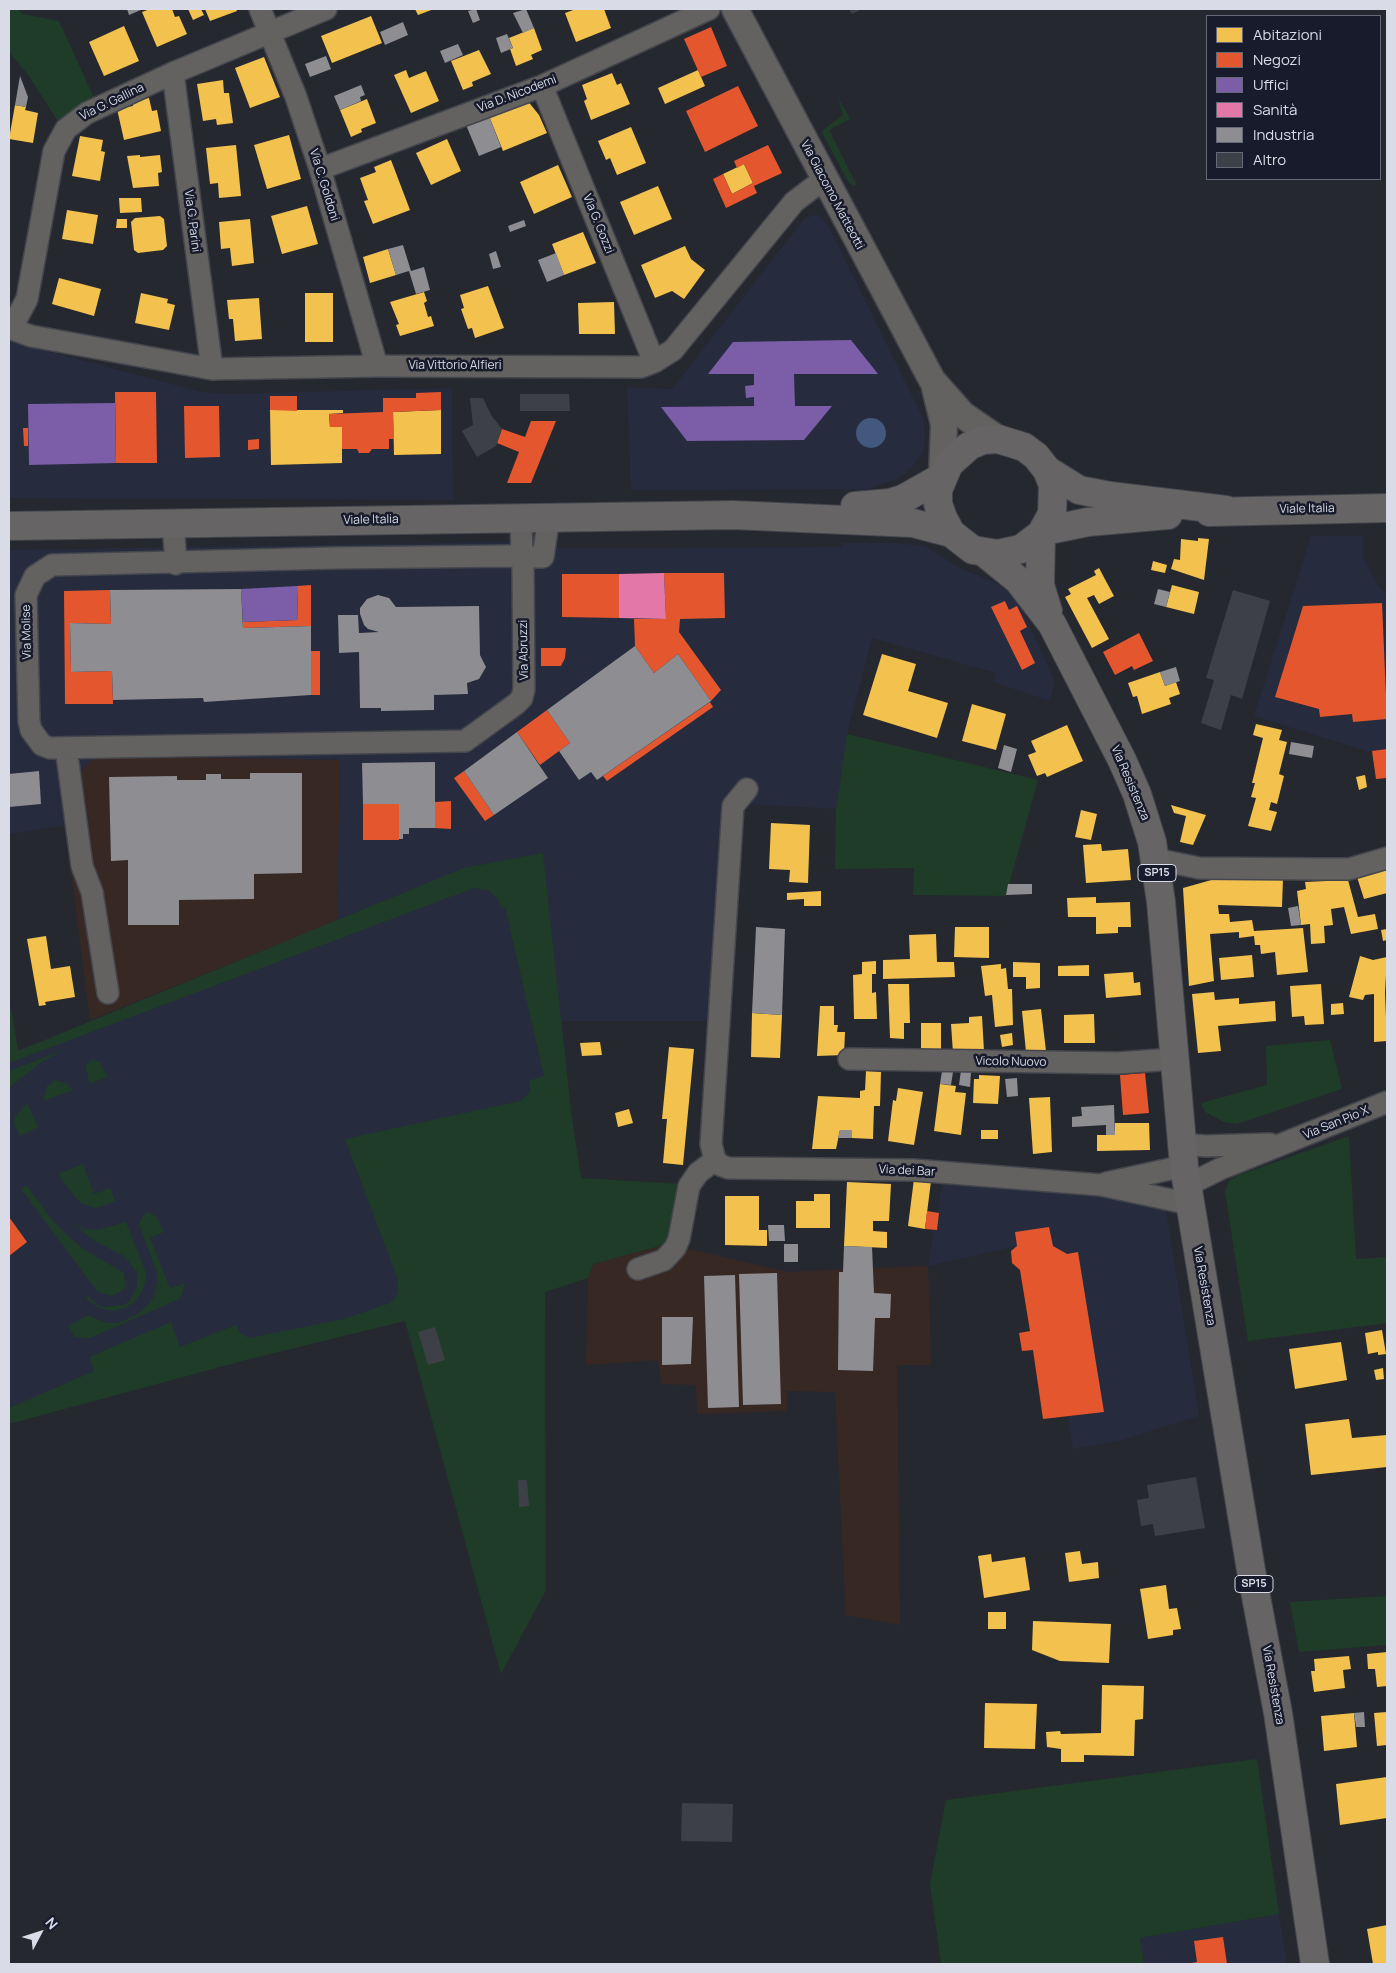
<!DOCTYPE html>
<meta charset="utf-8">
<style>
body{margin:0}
#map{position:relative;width:1396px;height:1973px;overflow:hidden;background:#262830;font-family:Manrope,sans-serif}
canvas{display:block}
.frame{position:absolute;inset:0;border:10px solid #d9dce7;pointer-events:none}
.legend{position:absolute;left:1206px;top:15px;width:175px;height:165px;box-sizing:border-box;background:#181b2b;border:1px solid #656876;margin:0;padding:6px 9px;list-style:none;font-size:15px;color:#d9dce7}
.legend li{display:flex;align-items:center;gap:10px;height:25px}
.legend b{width:25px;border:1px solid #656876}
.north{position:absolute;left:15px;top:1908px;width:50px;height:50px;-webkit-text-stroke:4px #181b2b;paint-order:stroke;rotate:50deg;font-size:14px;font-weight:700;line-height:20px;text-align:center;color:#d9dce7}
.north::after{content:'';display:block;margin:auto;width:18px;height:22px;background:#d9dce7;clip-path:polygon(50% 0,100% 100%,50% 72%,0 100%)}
</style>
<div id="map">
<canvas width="1396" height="1973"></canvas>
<div class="frame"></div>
<ul class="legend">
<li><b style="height:14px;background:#f2c14e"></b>Abitazioni</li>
<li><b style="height:14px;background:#e4572e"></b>Negozi</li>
<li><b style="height:14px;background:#7b5ea7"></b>Uffici</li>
<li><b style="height:14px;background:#e377a8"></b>Sanità</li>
<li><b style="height:14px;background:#8d8d92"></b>Industria</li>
<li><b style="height:14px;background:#3e4047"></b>Altro</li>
</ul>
<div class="north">N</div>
</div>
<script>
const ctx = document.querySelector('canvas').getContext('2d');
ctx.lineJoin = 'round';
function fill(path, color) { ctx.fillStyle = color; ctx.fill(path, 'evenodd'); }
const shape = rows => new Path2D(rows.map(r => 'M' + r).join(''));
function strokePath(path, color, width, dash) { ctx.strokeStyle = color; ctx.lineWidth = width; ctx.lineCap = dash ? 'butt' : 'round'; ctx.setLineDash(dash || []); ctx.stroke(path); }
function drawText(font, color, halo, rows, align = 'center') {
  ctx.font = font + ' Manrope,sans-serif'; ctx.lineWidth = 5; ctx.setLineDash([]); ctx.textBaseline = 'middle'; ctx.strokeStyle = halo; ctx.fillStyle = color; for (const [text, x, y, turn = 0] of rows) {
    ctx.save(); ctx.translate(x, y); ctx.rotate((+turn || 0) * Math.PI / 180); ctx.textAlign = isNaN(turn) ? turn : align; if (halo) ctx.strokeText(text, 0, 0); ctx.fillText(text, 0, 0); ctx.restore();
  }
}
const built = shape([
 [817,214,828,225,924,420,925,441,923,452,912,467,900,478,867,489,631,490,627,387,672,389,804,219],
 [9,341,202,392,230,394,452,388,453,500,9,498],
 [1311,536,1363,536,1363,558,1378,585,1387,595,1387,750,1370,752,1254,716],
 [503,542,564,548,842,547,843,543,895,543,925,546,958,567,1000,585,1018,601,1055,681,1050,701,993,682,996,673,872,638,847,734,836,809,728,803,712,1021,562,1021,571,1111,405,1321,246,1360,9,1424,9,992,17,1051,337,921,340,760,106,756,81,776,89,822,9,834,9,550],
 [944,1173,1147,1199,1166,1211,1199,1416,1119,1441,1073,1449,1040,1243,1017,1246,928,1266],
 [1279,1914,1287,1964,1144,1964,1139,1938]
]);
const industrial = shape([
 [106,756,340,760,337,921,90,1020,65,826,89,822,81,776,82,770,91,760],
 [667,1244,788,1272,928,1266,931,1365,897,1365,900,1625,846,1615,835,1392,787,1391,787,1411,697,1414,696,1385,661,1384,658,1360,586,1365,588,1278,593,1264]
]);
const green = shape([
 [9,9,18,9,22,14,59,21,95,100,57,120,29,76,9,52],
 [838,97,850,119,829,130,856,184,854,186,849,183,822,133,823,130,843,115],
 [847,734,1038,780,1006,896,913,895,914,868,835,869,836,809],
 [543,853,571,1111,581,1178,681,1184,667,1244,593,1264,588,1278,545,1292,546,1590,501,1674,405,1321,246,1360,9,1424,9,1408,94,1371,89,1357,171,1322,180,1347,236,1325,240,1333,249,1338,344,1319,390,1303,396,1297,398,1289,397,1277,345,1139,520,1101,530,1092,530,1080,544,1076,505,907,501,908,499,900,489,890,474,888,9,1063,9,1011,12,1011,18,1051,464,868],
 [1330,1040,1342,1089,1237,1124,1224,1122,1205,1112,1201,1103,1267,1085,1266,1046],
 [63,1050,40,1063,9,1088,9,1071],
 [92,1059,100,1062,107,1077,90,1084,85,1066],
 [56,1080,67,1084,73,1090,43,1101,46,1087],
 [27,1103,38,1127,20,1136,14,1124,15,1117],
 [1349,1136,1356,1259,1387,1257,1387,1323,1248,1341,1225,1191,1229,1181,1236,1176],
 [83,1164,94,1194,110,1188,115,1201,100,1207,93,1208,81,1203,75,1197,58,1174],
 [26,1185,53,1221,70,1238,85,1250,124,1273,126,1286,122,1291,111,1296,98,1292,21,1189],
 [147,1212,156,1216,164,1232,150,1238,170,1288,185,1283,182,1295,177,1300,90,1338,75,1337,68,1326,88,1315,106,1323,118,1323,138,1314,148,1305,154,1296,157,1284,157,1272,140,1227,140,1220],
 [71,1221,83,1229,98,1230,126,1222,145,1270,146,1279,141,1294,133,1303,125,1308,112,1311,97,1307,86,1298,88,1296,98,1305,105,1307,124,1305,130,1300,137,1287,137,1273,125,1257,93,1240],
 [1387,1596,1387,1645,1299,1652,1290,1602],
 [1257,1759,1279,1914,1140,1938,1144,1964,941,1964,930,1884,946,1800]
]);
const water = shape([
 '856 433a15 15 0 1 1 30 0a15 15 0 1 1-30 0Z'
]);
const homes = shape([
 [150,9,172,9,175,17,179,16,187,34,157,47,142,12],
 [188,9,201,9,204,15,193,20],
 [205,9,236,9,237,11,210,21],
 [415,9,434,9,418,15],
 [576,9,604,9,611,28,576,42,565,13],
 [371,16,382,43,332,63,321,36],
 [124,26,139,61,104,76,89,42],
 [534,28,542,50,531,55,533,59,516,66,510,49,513,48,509,38],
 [479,50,491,74,472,82,473,86,463,90,451,61],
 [264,57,280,97,250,108,235,68],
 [406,70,409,78,426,71,439,101,411,113,394,75],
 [698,70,705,86,665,104,658,88],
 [612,73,617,85,621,83,630,104,591,120,584,101,587,99,582,85],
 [223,80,224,93,229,93,233,123,217,125,216,119,203,121,197,84],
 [149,98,152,111,157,110,161,131,124,140,117,109,133,106,132,102],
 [367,99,376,123,361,129,362,132,351,137,340,110],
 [527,100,539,115,547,133,503,151,489,116],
 [15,105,26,107,25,110,38,113,33,143,9,139],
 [631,127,646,163,617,175,610,158,606,160,598,141],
 [289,135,301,179,267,189,254,145],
 [80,136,103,140,101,151,105,152,100,181,72,176],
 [447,139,461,171,431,185,416,153],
 [236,145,241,196,219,198,218,183,210,184,206,148],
 [140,155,140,157,160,155,162,172,158,173,159,186,133,188,127,156],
 [391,160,410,210,373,224,364,201,368,200,360,178,376,172,374,167],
 [744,164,753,183,732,194,723,174],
 [558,165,572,197,534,214,520,182],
 [658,186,672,219,634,235,620,202],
 [119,198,141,198,142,212,120,213],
 [307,206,318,244,282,254,271,216],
 [67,210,98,215,93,244,62,239],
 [160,216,164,219,167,246,163,250,138,253,134,250,131,222,135,218],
 [117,219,127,219,127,228,116,228],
 [250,219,254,263,232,266,230,248,221,249,219,222],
 [583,232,596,263,564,275,552,244],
 [685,246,691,259,705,270,684,299,672,291,655,298,641,265],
 [388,249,396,275,370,283,363,257],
 [59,278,101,289,94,316,52,304],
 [488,286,504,328,475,338,472,328,468,329,461,309,464,308,460,295],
 [424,292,427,301,424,303,428,317,431,316,434,326,400,336,396,325,399,324,390,302],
 [141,293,168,299,167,303,175,305,169,330,135,323],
 [305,293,333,293,333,342,305,342],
 [259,298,262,339,235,341,233,319,229,319,227,300],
 [614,302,615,334,579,334,578,303],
 [270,410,343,410,343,413,329,414,330,427,342,427,342,463,271,465],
 [441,410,441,454,394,455,393,412],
 [1198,538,1209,539,1204,580,1171,569,1174,559,1180,560,1181,539,1198,541],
 [1153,561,1167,565,1165,573,1151,570],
 [1099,568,1114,596,1099,604,1094,595,1087,598,1109,639,1092,648,1065,597,1071,594,1068,589,1096,575,1094,571],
 [1172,585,1199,592,1194,614,1166,607],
 [882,654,916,664,908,691,948,703,937,738,863,715],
 [1160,672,1165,686,1176,682,1180,694,1169,698,1171,704,1142,714,1137,696,1133,697,1128,683],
 [972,704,1006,714,996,750,962,741],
 [1256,724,1282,730,1279,740,1287,742,1279,774,1284,776,1277,804,1271,802,1269,810,1277,812,1271,831,1248,826,1256,798,1251,797,1255,783,1252,783,1263,738,1253,735],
 [1067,725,1083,761,1047,777,1045,773,1037,776,1028,755,1036,752,1031,741],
 [1365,775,1367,787,1359,790,1356,777],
 [1171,805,1206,815,1193,845,1180,842,1186,816,1174,813],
 [1081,810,1097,814,1091,840,1075,837],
 [771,823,810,825,808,883,789,882,790,870,769,869],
 [1101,844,1102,851,1128,849,1131,880,1086,883,1083,845],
 [1387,869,1387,893,1364,899,1357,877],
 [1222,877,1283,879,1282,907,1218,905,1219,914,1229,914,1230,922,1252,920,1254,931,1303,928,1308,972,1277,975,1275,952,1261,954,1260,945,1255,945,1254,936,1239,938,1239,932,1210,934,1214,981,1189,986,1183,888],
 [1348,880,1358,917,1375,914,1378,929,1351,934,1344,907,1331,909,1333,925,1324,926,1325,943,1311,944,1310,924,1301,925,1297,891,1306,889,1305,882],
 [821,891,821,906,804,906,804,899,787,900,787,893],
 [1096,897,1096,903,1130,902,1131,927,1118,927,1118,933,1096,934,1096,917,1068,917,1067,898],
 [955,927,989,927,989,958,954,957],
 [1387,929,1387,940,1383,941,1381,930],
 [936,934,937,962,954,962,955,977,883,979,883,960,910,959,909,935],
 [46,936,51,969,70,966,75,997,45,1002,46,1005,39,1006,27,939],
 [1252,955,1254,977,1221,980,1219,958],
 [1360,956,1373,960,1387,957,1385,993,1387,1041,1374,1042,1374,994,1365,995,1363,1000,1349,997],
 [876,961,876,974,872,974,872,993,876,992,877,1019,854,1019,853,975,862,974,862,962],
 [1013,962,1040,963,1040,988,1026,989,1026,977,1013,977],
 [1001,964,1001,969,1006,968,1008,989,1012,989,1013,1025,995,1027,992,995,985,996,981,966],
 [1089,965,1089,976,1058,976,1058,966],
 [1133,972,1134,983,1140,982,1141,995,1106,998,1104,974],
 [888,984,909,984,910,1023,904,1023,904,1039,890,1038],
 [1321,984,1324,1024,1305,1025,1304,1016,1292,1017,1290,986],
 [1214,992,1215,1000,1239,998,1239,1004,1275,1001,1276,1021,1218,1026,1221,1051,1198,1053,1192,994],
 [1343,1003,1344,1014,1331,1015,1331,1004],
 [820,1006,834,1006,834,1025,838,1025,837,1032,845,1032,844,1055,817,1056],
 [1041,1009,1046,1051,1026,1052,1022,1011],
 [752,1013,782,1015,780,1058,751,1057],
 [1094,1014,1095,1043,1064,1043,1064,1015],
 [982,1016,984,1051,953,1053,951,1024,969,1023,969,1017],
 [921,1023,941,1023,941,1053,921,1053],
 [1012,1033,1013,1045,1002,1047,1000,1035],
 [600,1042,602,1055,582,1056,580,1043],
 [669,1047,694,1049,683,1165,663,1163,667,1119,662,1119],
 [866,1071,881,1072,880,1106,874,1106,873,1139,852,1138,852,1130,840,1130,836,1149,812,1149,818,1096,860,1098,860,1091,865,1090],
 [979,1075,1000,1076,998,1104,973,1103,974,1079,979,1079],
 [940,1084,956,1086,955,1092,966,1093,961,1135,934,1131],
 [898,1088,923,1092,914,1145,888,1141,893,1100,896,1101],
 [1050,1097,1052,1152,1033,1154,1029,1098],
 [629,1109,633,1123,618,1127,615,1113],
 [1115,1123,1149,1123,1150,1150,1097,1151,1097,1135,1115,1135],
 [981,1130,998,1130,998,1139,981,1139],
 [915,1171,932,1173,925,1229,908,1226],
 [847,1182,891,1184,889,1221,873,1221,873,1231,887,1232,887,1248,844,1246],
 [814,1194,830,1194,830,1228,796,1228,796,1201,814,1201],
 [725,1196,759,1196,759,1230,767,1230,767,1246,725,1245],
 [1382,1330,1386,1354,1378,1355,1378,1352,1368,1354,1365,1333],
 [1341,1342,1347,1380,1295,1389,1289,1349],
 [1383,1368,1384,1379,1376,1380,1374,1370],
 [1349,1419,1352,1438,1387,1435,1387,1467,1311,1475,1305,1424],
 [1080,1551,1082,1564,1098,1562,1099,1578,1069,1582,1065,1553],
 [991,1554,992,1562,1025,1557,1030,1590,984,1598,978,1556],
 [1166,1585,1169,1609,1177,1608,1181,1629,1173,1630,1173,1635,1148,1639,1140,1589],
 [988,1612,1006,1612,1006,1629,988,1629],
 [1033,1621,1111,1624,1109,1663,1060,1661,1032,1650],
 [1387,1652,1387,1686,1377,1687,1375,1669,1368,1669,1367,1654],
 [1349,1656,1351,1669,1343,1670,1345,1688,1314,1692,1311,1671,1315,1671,1314,1659],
 [1102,1685,1144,1686,1143,1719,1135,1720,1134,1756,1084,1755,1084,1762,1061,1762,1061,1749,1047,1747,1046,1732,1060,1731,1061,1734,1101,1733],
 [985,1703,1037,1704,1035,1749,984,1748],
 [1387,1712,1387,1745,1377,1746,1374,1713],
 [1354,1713,1357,1747,1324,1751,1321,1716],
 [1387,1777,1387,1818,1340,1825,1336,1784],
 [1387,1925,1387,1964,1373,1964,1367,1929]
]);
const shops = shape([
 [711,27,727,66,701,77,684,39],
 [738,86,758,126,705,152,686,111],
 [768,145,782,173,754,186,757,193,726,208,713,179,723,174,732,194,753,183,744,164,737,168,734,161],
 [115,392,156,392,157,463,116,463],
 [441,392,441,410,393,412,394,439,389,439,389,449,372,449,369,453,359,453,357,449,342,449,342,427,330,427,329,414,383,412,383,398,416,398,416,393],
 [270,396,297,396,297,411,270,410],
 [184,406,219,406,220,457,185,458],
 [531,421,556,421,531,483,507,483,519,452,497,443,502,429,525,437],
 [23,428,28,428,28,446,24,446],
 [259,439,259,449,248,450,248,440],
 [664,573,724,573,725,618,680,619,679,632,721,690,711,701,678,654,654,673,635,646,634,619,666,619],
 [562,574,619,574,619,618,562,617],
 [311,585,311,626,243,628,243,622,298,620,297,586],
 [110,590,111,624,70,623,71,672,112,671,113,704,65,704,64,591],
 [1005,601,1009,610,1017,606,1027,627,1020,631,1035,663,1022,670,991,607],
 [1382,603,1387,719,1353,722,1352,714,1320,717,1319,709,1275,697,1303,606],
 [1139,633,1153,661,1134,670,1132,666,1115,675,1103,652],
 [541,648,566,648,565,658,561,666,541,666],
 [311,651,320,651,320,695,311,695],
 [710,702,713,707,607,781,603,776],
 [547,710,570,743,540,765,517,732],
 [1387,749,1387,778,1376,779,1372,751],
 [464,771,494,815,485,821,454,778],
 [451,801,451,829,435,828,435,802],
 [363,804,399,804,399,840,363,840],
 [1145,1073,1149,1113,1123,1115,1120,1075],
 [927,1211,939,1213,937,1230,925,1229],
 [9,1217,27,1242,9,1256],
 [1049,1227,1053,1246,1067,1254,1078,1252,1104,1412,1043,1419,1033,1350,1022,1351,1019,1333,1030,1331,1020,1270,1012,1263,1011,1251,1017,1246,1015,1232],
 [1223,1937,1227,1964,1186,1964,1197,1962,1194,1941]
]);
const offices = shape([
 [851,340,878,374,794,374,795,406,832,406,804,440,687,441,661,407,754,406,754,397,746,398,745,386,754,385,754,374,708,374,733,342],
 [115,403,116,463,29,465,28,404],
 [297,586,298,620,243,622,241,589]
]);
const health = shape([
 [664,573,666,619,619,618,619,574]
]);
const industry = shape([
 [127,9,143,9,129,15],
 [476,9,480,20,473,23,468,11],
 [526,9,534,28,523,33,513,13],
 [403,22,408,35,385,45,380,32],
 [507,34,513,48,501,53,496,38],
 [458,44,463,55,445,63,440,51],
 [326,56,331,69,310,77,305,64],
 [20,76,28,97,26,107,15,105],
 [361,85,365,95,360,97,361,101,340,110,334,96],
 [489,116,501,147,479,156,466,125],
 [524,220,526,226,510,232,508,226],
 [403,245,411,271,424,267,430,290,416,294,409,271,396,275,388,249],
 [496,251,501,267,493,269,489,254],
 [556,253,564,275,547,282,538,260],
 [241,589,243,628,311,626,311,695,204,702,203,698,113,700,112,671,71,672,70,623,111,624,110,590],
 [1158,589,1170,592,1166,607,1154,604],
 [378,595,389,598,396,607,479,606,480,655,486,667,479,679,467,683,468,694,434,695,434,710,381,711,381,708,360,708,359,652,339,653,338,615,358,615,359,633,379,632,368,629,364,625,360,614,360,608,367,599],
 [635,646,654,673,678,654,711,701,597,780,591,772,579,780,559,751,570,743,547,710],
 [1176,667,1180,681,1165,686,1160,672],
 [517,732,548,778,494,815,464,771],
 [1291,742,1314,746,1312,758,1289,754],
 [1004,745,1017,749,1011,772,998,768],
 [435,762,435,828,409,828,409,834,403,834,403,839,399,839,399,804,363,804,362,763],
 [39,771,41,804,9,807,9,774],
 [250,773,302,773,302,873,254,874,254,899,179,900,179,925,128,925,128,860,111,861,109,777,177,776,177,780,206,780,206,774,221,774,221,779,250,779],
 [1008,884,1032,884,1032,894,1006,895],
 [1298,906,1301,925,1291,926,1288,908],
 [756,927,785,929,782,1015,752,1013],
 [961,1070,971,1072,970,1087,959,1085],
 [942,1071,953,1072,951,1085,940,1084],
 [1017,1078,1018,1096,1007,1097,1005,1079],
 [1114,1105,1115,1135,1106,1135,1106,1125,1072,1127,1072,1117,1082,1116,1081,1107],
 [840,1130,852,1130,852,1138,838,1138],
 [768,1225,784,1225,785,1241,769,1241],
 [784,1244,798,1244,798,1262,784,1262],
 [844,1246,872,1247,874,1293,891,1294,890,1318,875,1318,873,1371,838,1370,839,1272,843,1272],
 [777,1273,781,1404,743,1405,739,1274],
 [735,1275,739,1407,708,1408,704,1276],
 [662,1317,693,1317,691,1364,662,1365],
 [1364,1712,1365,1727,1356,1727,1354,1713]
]);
const building = shape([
 [849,9,862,9,852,14],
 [520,394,569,394,570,411,520,411],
 [470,398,483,398,491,415,502,429,496,446,477,457,462,431,473,425],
 [1233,590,1270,601,1242,699,1231,695,1221,730,1201,723,1214,680,1206,678],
 [435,1327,445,1360,428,1365,418,1332],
 [1196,1477,1205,1528,1155,1536,1153,1524,1141,1526,1137,1500,1149,1498,1147,1485],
 [518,1480,527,1480,529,1506,519,1507],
 [682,1803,733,1804,732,1842,681,1841]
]);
const minor = shape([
 [260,9,296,97,320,169,377,366],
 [173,73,212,369],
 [542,86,654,362],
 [320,169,542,86,709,9],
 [9,328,31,336,212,369,377,366,641,367,654,362,673,350,794,202,824,179],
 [11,329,27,299,54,151,66,129,87,113,173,73,326,9],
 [521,518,522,557,523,570,524,689,522,698,516,704,465,741,50,748,42,745,31,730,29,721,26,595,35,576,52,565,334,558,509,556,522,557,543,557,549,517],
 [173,523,176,564],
 [66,748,82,866,92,892,108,993],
 [747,789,733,806,711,1144,715,1160,720,1165,728,1168,914,1170,1101,1185,1190,1204],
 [1155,859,1199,868,1317,869,1349,869,1387,858],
 [849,1059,1118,1063,1173,1059],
 [1182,1144,1205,1146,1270,1144],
 [1106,1183,1184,1166],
 [1188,1185,1220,1169,1387,1102],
 [638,1269,664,1260,675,1248,679,1239,689,1186,698,1173,715,1160]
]);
const tertiary = shape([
 [735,9,932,380,963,415,998,439],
 [935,388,944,424,942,477]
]);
const primary = shape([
 [1047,470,1053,485,1052,514,1041,534,1021,549,998,554,973,550,951,533,943,518,938,504,938,490,949,464,969,446,983,440,998,439,1024,447,1036,456,1047,470,1079,490,1110,496,1226,510],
 [855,506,890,503,903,499,942,477],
 [1209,512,1387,508],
 [9,526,733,515,913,523,951,533],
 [1044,531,1088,522,1168,515],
 [1041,534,1040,585,1048,611],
 [986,554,1018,580,1052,624,1122,760,1137,794,1152,842,1161,902,1184,1166,1251,1570,1278,1713,1315,1964]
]);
const shields = [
 [1157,873,38],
 [1254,1584,38]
];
const shieldNames = [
 ["SP15",1157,873],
 ["SP15",1254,1584]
];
const streetNames = [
 ["Via D. Nicodemi",517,94,-21],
 ["Via G. Gallina",112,102,-26],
 ["Via C. Goldoni",324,185,73],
 ["Via Giacomo Matteotti",832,195,62],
 ["Via G. Parini",192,221,83],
 ["Via G. Gozzi",598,224,68],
 ["Via Vittorio Alfieri",455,366],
 ["Viale Italia",1307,509,-1],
 ["Viale Italia",371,520,-1],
 ["Via Molise",27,632,-91],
 ["Via Abruzzi",524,650,-91],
 ["Via Resistenza",1130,783,67],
 ["Vicolo Nuovo",1011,1062,1],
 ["Via San Pio X",1336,1123,-22],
 ["Via dei Bar",907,1171,3],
 ["Via Resistenza",1204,1286,80],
 ["Via Resistenza",1273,1685,80]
];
fill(built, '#262b3e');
fill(industrial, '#382824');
fill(green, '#1e3c27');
fill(water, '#43587d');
fill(homes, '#f2c14e');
fill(shops, '#e4572e');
fill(offices, '#7b5ea7');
fill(health, '#e377a8');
fill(industry, '#8d8d92');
fill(building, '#3e4047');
strokePath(minor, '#43464c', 24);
strokePath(tertiary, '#43464c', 29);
strokePath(primary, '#43464c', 30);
strokePath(minor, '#646161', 21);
strokePath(tertiary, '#646161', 26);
strokePath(primary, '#666465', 28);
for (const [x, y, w] of shields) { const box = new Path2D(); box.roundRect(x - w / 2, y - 8.5, w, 17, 4); ctx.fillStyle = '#181b2b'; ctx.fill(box); strokePath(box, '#d9dce7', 1); }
drawText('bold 11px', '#d9dce7', null, shieldNames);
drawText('12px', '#d9dce7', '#181b2b', streetNames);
</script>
